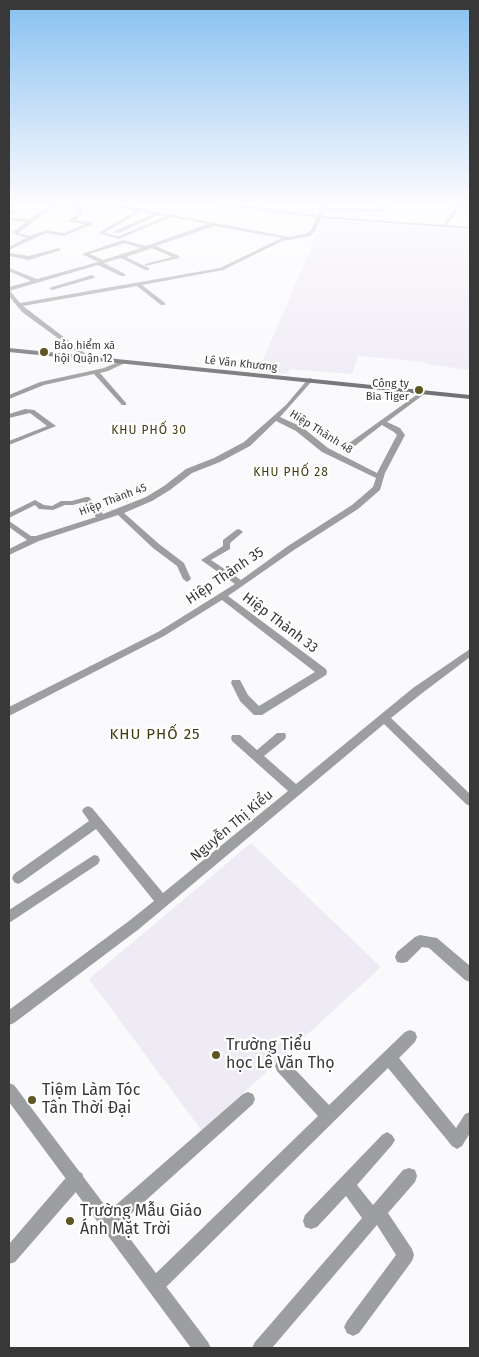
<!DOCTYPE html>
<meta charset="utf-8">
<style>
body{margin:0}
#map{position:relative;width:479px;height:1357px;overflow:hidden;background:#faf9fc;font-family:"Fira Sans",sans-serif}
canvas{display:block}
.frame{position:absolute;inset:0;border:10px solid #383839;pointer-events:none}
</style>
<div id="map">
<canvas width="479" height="1357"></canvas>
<div class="frame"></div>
</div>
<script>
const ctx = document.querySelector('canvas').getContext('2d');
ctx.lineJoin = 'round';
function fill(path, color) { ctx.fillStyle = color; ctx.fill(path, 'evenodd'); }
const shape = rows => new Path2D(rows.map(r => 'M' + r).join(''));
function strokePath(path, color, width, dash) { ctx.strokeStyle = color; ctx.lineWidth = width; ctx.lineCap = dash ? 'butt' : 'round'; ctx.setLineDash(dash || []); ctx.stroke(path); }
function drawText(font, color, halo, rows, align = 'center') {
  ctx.font = font + ' "Fira Sans",sans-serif'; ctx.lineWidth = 4.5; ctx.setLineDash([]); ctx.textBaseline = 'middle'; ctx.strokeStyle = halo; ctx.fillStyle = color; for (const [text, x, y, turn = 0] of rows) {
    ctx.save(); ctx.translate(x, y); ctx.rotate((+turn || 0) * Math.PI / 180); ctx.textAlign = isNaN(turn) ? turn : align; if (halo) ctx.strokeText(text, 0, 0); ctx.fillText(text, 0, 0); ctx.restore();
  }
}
const built = shape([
 [323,219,470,231,470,370,425,364,425,362,358,356,352,374,290,369,287,374,258,372],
 [251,843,381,967,202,1131,89,979]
]);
const minor = shape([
 [53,202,114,204,289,237,306,234,311,230,324,202,328,202,326,208,382,210,384,202,388,202,386,211,384,212,325,210,315,231,310,236,282,241,223,270,142,285,165,303,165,305,161,305,137,286,23,306,90,357,90,359,88,360,22,312,9,296,9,291,11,292,20,303,220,268,282,238,214,226,156,246,179,256,179,258,145,266,145,264,172,257,152,248,126,257,149,268,149,270,145,270,121,258,104,263,125,274,125,276,121,276,98,265,9,291,9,287,31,281,9,271,9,268,37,279,98,262,82,254,123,240,146,246,208,224,171,217,119,239,98,233,136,211,114,206,77,206,83,214,75,220,91,222,93,224,64,236,46,233,9,250,9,247,26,238,12,233,26,222,9,220,9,218,30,219,55,203,53,202],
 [58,205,72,206,78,214,69,220,69,222,85,224,64,233,46,230,30,236,18,233,42,215,58,205],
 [141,211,153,214,115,231,115,233,119,233,158,215,167,216,119,236,104,233,141,211],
 [125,243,141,248,103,260,90,254,125,243],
 [218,202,225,202,220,204,218,202],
 [470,203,470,205,461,206,447,225,443,225,458,204,470,203],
 [9,211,20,211,22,212,9,213,9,211],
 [59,248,61,250,29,260,9,256,9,253,29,256,59,248],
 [92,275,95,277,94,278,52,290,49,288,92,275],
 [123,360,126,362,125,363,108,371,100,373,126,403,126,405,122,405,94,374,44,385,9,399,9,395,40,382,104,368,123,360],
 [310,378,312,379,312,381,280,417,302,427,328,448,377,473,397,435,394,432,382,425,352,448,345,446,422,391,427,392,387,422,400,428,405,435,385,473,380,490,358,509,294,550,228,596,326,669,327,672,326,675,262,715,254,715,240,701,231,683,232,680,240,680,248,695,259,706,315,672,222,600,164,636,9,716,9,707,158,632,235,584,201,560,223,546,223,540,236,530,239,529,243,532,230,543,230,549,211,560,241,580,288,546,352,505,373,487,376,478,322,452,296,431,276,421,250,446,220,462,192,473,170,490,152,501,124,513,159,544,184,563,191,579,187,582,183,579,177,566,153,548,118,515,39,541,9,555,9,549,27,540,9,527,9,521,31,536,36,536,96,517,84,502,73,505,65,505,53,510,39,509,35,505,9,518,9,513,35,500,44,505,52,506,61,501,72,501,86,497,89,497,103,514,146,497,164,486,186,469,214,458,244,442,286,405,308,379,310,378],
 [25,409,34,410,56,426,9,445,9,441,47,426,30,413,9,418,9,414,25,409],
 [470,649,470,657,421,694,391,718,470,794,470,806,466,804,384,724,139,929,14,1023,9,1025,9,1010,129,921,154,901,96,829,22,882,18,884,14,882,12,878,14,874,89,821,82,811,84,808,88,806,92,808,163,893,288,791,232,741,231,738,232,735,240,735,257,750,277,733,285,733,286,736,285,739,264,756,296,784,413,688,470,649],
 [94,855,98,856,100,860,98,864,9,923,9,910,94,855],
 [420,935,437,938,470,966,470,982,465,980,429,948,422,947,407,962,402,963,397,962,395,957,397,952,415,937,420,935],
 [410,1030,415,1032,417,1037,415,1042,399,1058,456,1128,465,1114,470,1112,470,1133,462,1146,457,1149,452,1146,388,1068,162,1291,156,1294,150,1291,147,1285,150,1279,318,1116,277,1071,275,1066,277,1061,282,1059,287,1061,329,1105,405,1032,410,1030],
 [248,1092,253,1094,255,1099,253,1104,114,1229,108,1231,102,1229,100,1223,102,1217,243,1094,248,1092],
 [387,1132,392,1135,395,1140,392,1145,357,1185,373,1205,403,1170,409,1168,415,1170,417,1176,415,1182,388,1213,412,1249,414,1255,412,1261,359,1333,353,1336,347,1333,344,1327,347,1321,396,1255,377,1225,272,1348,252,1348,255,1342,362,1218,346,1196,317,1227,311,1229,305,1227,303,1221,305,1215,382,1135,387,1132],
 [76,1171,82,1173,84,1179,82,1185,15,1262,9,1264,9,1244,70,1173,76,1171]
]);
const tertiary = shape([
 [200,202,214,202,320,216,470,227,470,229,320,218,200,202],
 [9,1083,14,1085,208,1342,211,1348,191,1348,9,1102,9,1083]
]);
const secondary = shape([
 [9,348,470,395,470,399,9,352,9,348]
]);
const markers = [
 [44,352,5,"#5e5723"],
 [419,390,5,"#5e5723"],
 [216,1055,5,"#5e5723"],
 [32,1100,5,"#5e5723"],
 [70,1221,5,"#5e5723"]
];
const farPoinames = [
 ["Bảo hiểm xã",54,346],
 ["hội Quận 12",54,359],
 ["Công ty",409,384,"right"],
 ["Bia Tiger",409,397,"right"]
];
const farStreetnames = [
 ["Lê Văn Khương",241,364,6],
 ["Hiệp Thành 48",321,432,32],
 ["Hiệp Thành 45",113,500,-21]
];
const farNeighbourhoodnames = [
 ["KHU PHỐ 30",149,431],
 ["KHU PHỐ 28",291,473]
];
const streetNames = [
 ["Hiệp Thành 35",225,576,-34],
 ["Hiệp Thành 33",280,623,37],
 ["Nguyễn Thị Kiểu",232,826,-40]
];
const neighbourhoodNames = [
 ["KHU PHỐ 25",155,735]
];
const nearPoinames = [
 ["Trường Tiểu",226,1046],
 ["học Lê Văn Thọ",226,1064],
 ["Tiệm Làm Tóc",42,1091],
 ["Tân Thời Đại",42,1109],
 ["Trường Mẫu Giáo",80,1212],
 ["Ánh Mặt Trời",80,1230]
];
fill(built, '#efebf5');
fill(minor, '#9d9e9f');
fill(tertiary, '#9d9e9f');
fill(secondary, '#727274');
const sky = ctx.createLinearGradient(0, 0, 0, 392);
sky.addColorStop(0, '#87c0f0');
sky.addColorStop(0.52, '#fdfcfe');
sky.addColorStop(1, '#fdfcfe00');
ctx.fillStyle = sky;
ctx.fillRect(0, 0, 479, 392);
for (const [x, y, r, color] of markers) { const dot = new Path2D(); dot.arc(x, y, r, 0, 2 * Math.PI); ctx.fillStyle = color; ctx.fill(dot); strokePath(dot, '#fff', 2); }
drawText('11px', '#383839', '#fff', farPoinames, 'left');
drawText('11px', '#383839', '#fff', farStreetnames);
ctx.letterSpacing = '1px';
drawText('12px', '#403a10', '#fff', farNeighbourhoodnames);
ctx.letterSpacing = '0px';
drawText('14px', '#383839', '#fff', streetNames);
ctx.letterSpacing = '1px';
drawText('15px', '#403a10', '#fff', neighbourhoodNames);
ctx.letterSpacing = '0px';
drawText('16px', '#383839', '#fff', nearPoinames, 'left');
</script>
